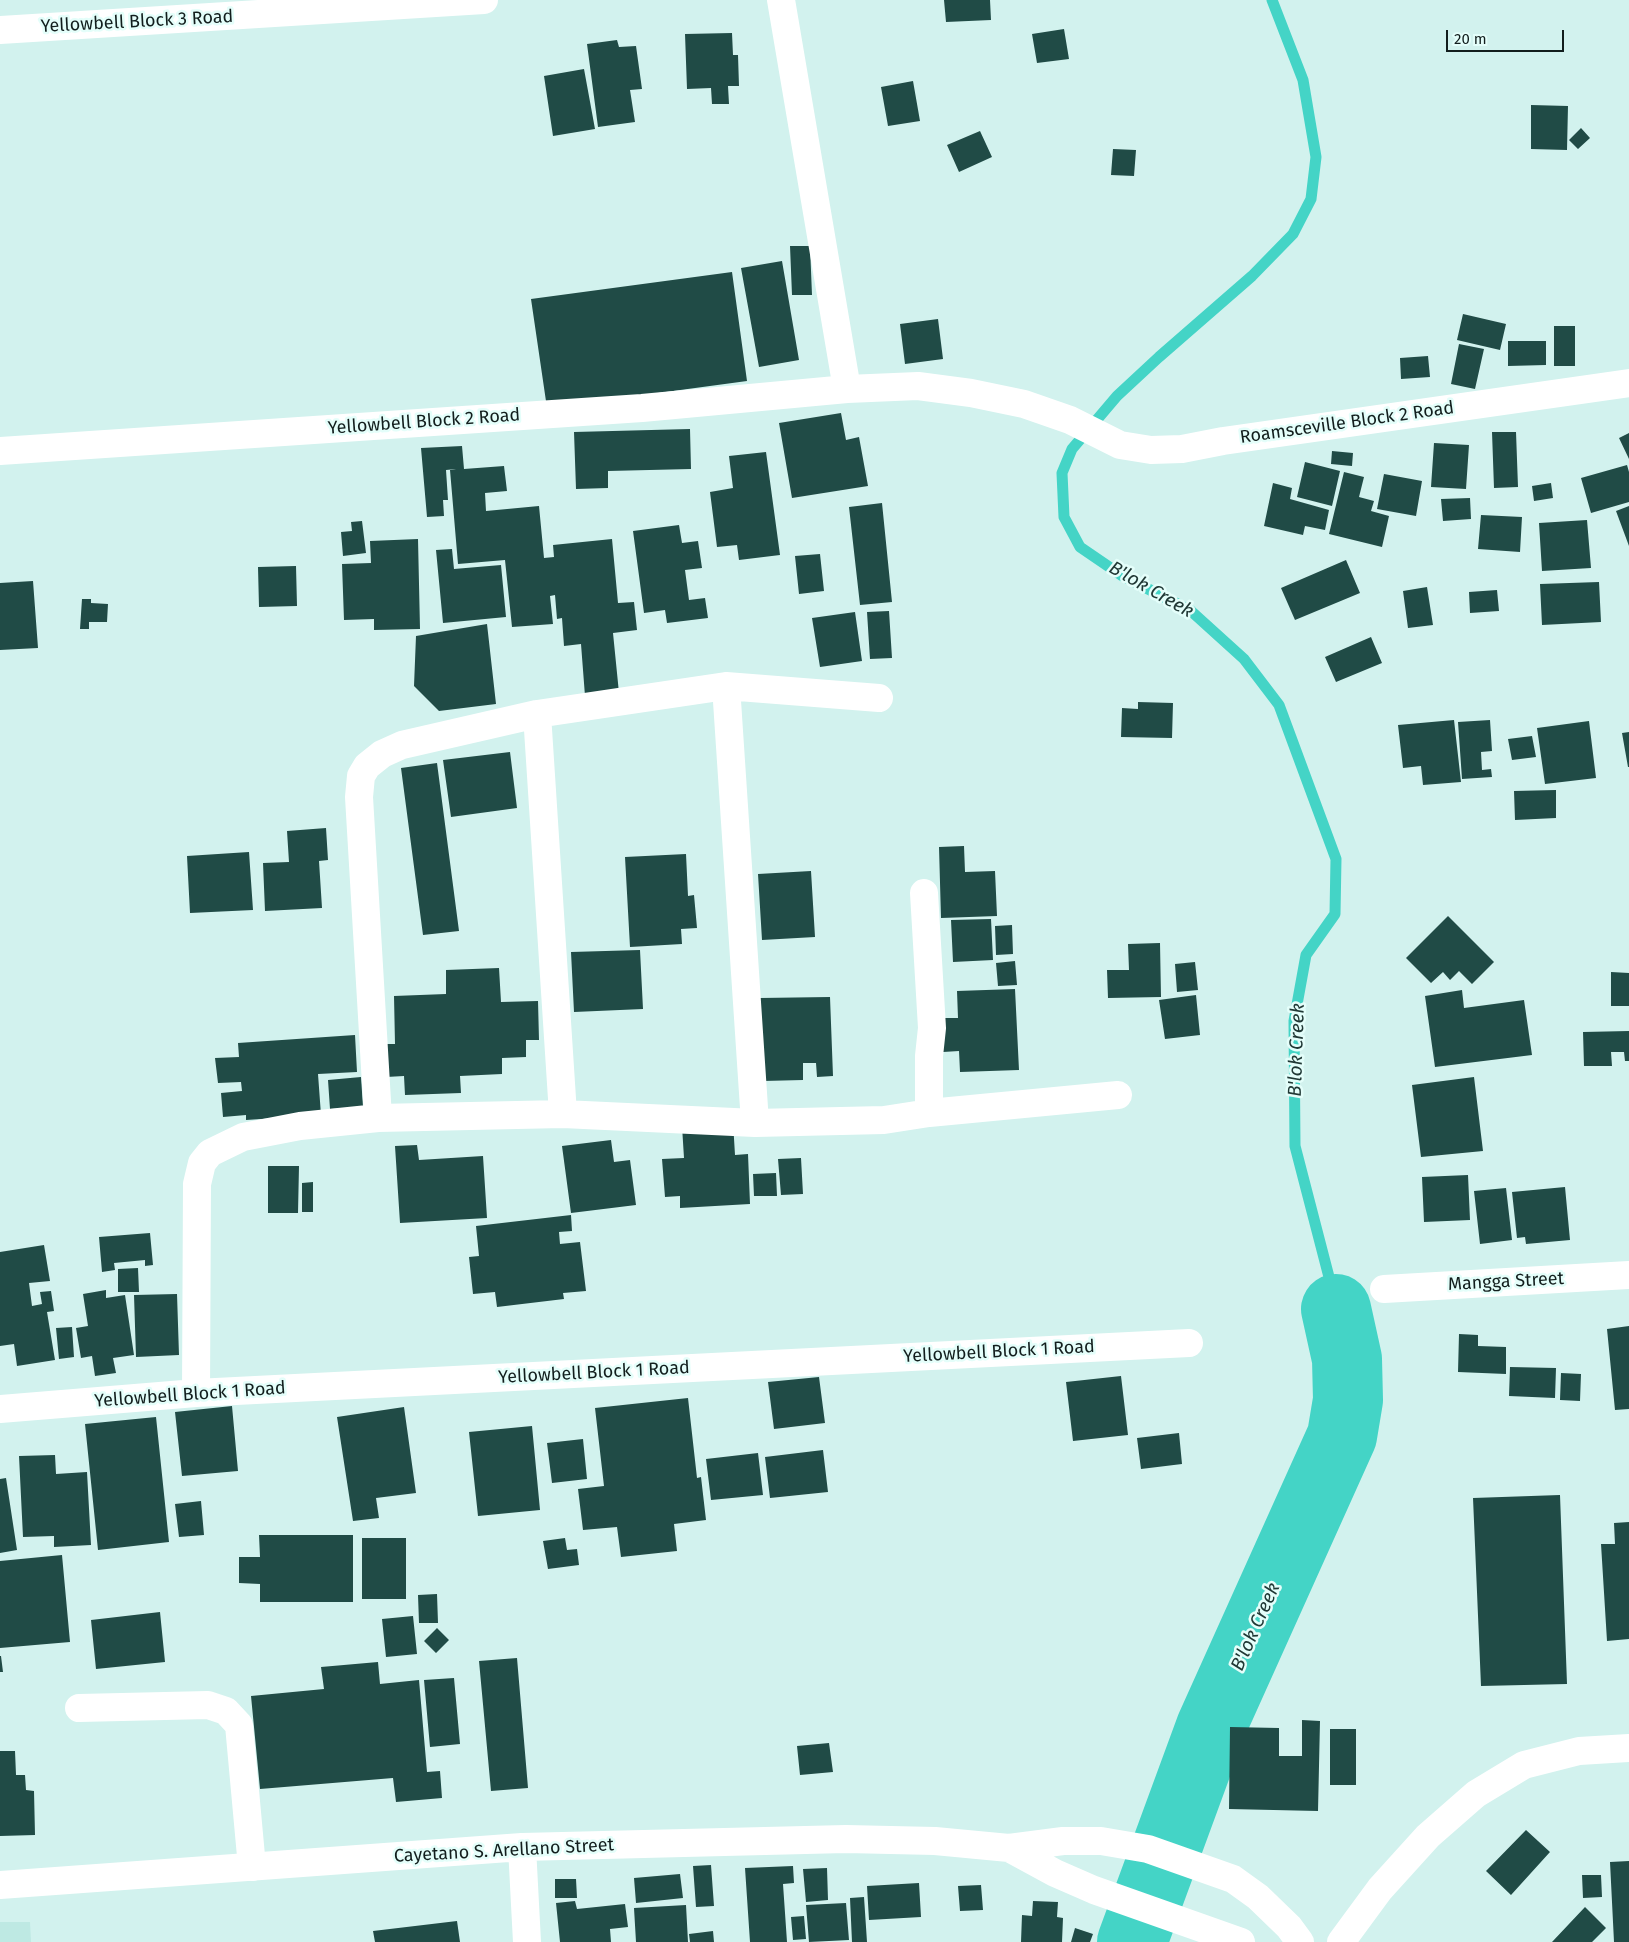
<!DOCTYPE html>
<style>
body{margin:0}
#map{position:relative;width:1629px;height:1942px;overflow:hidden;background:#d2f2ee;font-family:"Fira Sans",sans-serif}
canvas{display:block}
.scale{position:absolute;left:1446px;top:30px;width:118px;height:22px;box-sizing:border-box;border:2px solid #121e1d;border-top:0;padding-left:6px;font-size:15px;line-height:18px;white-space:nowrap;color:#121e1d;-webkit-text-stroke:4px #e4fefa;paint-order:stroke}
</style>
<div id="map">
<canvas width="1629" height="1942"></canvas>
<div class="scale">20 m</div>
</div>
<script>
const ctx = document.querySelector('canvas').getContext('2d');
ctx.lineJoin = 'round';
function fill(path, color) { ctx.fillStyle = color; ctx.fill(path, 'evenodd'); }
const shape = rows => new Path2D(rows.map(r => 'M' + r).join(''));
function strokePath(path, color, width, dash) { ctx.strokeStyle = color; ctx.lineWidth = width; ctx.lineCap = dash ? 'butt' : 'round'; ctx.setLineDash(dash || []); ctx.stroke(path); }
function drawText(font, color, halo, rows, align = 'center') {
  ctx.font = font + ' "Fira Sans",sans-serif'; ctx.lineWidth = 5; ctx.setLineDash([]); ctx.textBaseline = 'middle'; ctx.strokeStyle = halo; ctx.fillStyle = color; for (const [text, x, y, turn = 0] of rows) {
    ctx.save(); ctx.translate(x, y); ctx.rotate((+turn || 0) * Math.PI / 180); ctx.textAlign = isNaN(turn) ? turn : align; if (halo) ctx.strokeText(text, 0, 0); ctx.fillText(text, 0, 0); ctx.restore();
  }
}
const built = shape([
 [0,1922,30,1922,31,1942,0,1942]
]);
const stream = shape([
 [1272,0,1303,80,1316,157,1311,199,1293,234,1252,276,1159,357,1117,396,1072,449,1062,473,1064,517,1080,547,1121,575,1191,611,1244,659,1279,705,1336,859,1335,914,1306,955,1294,1021,1295,1146,1329,1277]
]);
const river = shape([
 [1132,1942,1211,1727,1342,1436,1348,1400,1347,1359,1336,1309]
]);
const building = shape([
 [944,0,990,0,991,20,946,22],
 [1064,29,1069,59,1037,63,1032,34],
 [732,33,733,55,738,55,739,86,728,86,729,104,712,104,711,88,687,89,685,34],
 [617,40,619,47,636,46,642,89,630,90,635,122,598,127,587,44],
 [584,69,595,129,553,136,544,76],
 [913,81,920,121,888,126,881,87],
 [1531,105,1568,106,1567,150,1531,149],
 [1581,128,1590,138,1578,149,1569,140],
 [980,131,992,157,959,172,947,145],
 [1113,149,1136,150,1134,176,1111,175],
 [790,246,810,246,812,295,792,295],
 [782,261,799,360,759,367,741,268],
 [732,272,747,381,547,408,531,299],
 [1463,314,1506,324,1500,350,1457,340],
 [938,319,943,359,905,364,900,324],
 [1554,326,1575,326,1575,366,1554,366],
 [1508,341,1546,341,1546,365,1508,366],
 [1459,344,1484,349,1475,389,1451,384],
 [1428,356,1430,377,1401,379,1400,358],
 [841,413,846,440,859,437,868,486,792,498,779,423],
 [690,429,691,469,608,471,608,488,576,489,574,432],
 [1492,432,1516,432,1518,487,1494,488],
 [1629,433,1629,459,1619,438],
 [1434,443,1469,445,1466,489,1431,487],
 [462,446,464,469,504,466,507,491,485,493,486,511,539,506,544,558,554,557,553,545,612,539,618,603,634,602,637,630,613,633,619,693,585,696,581,644,564,646,562,618,557,619,555,595,550,596,553,624,512,627,505,560,458,564,450,470,456,469,446,470,448,500,443,500,444,516,427,517,421,448],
 [1332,451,1353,453,1352,466,1331,464],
 [766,452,780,555,739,560,737,545,717,547,710,492,733,488,729,456],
 [1305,462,1340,471,1332,506,1297,497],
 [1627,465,1629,472,1629,502,1591,513,1581,478],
 [1344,472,1364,477,1359,497,1374,501,1371,511,1389,516,1382,547,1329,534],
 [1384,474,1422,481,1416,516,1377,509],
 [1273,483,1292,488,1290,499,1329,510,1325,530,1305,526,1303,535,1264,526],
 [1551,483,1553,498,1534,501,1532,486],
 [1470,498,1471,519,1443,521,1441,499],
 [882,503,892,602,860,605,849,507],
 [1629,506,1629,546,1616,511],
 [1481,515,1522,517,1520,552,1478,549],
 [1587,520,1591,568,1542,571,1539,523],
 [362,521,366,553,343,556,341,532,352,531,351,522],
 [679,525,682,543,698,541,702,568,685,570,689,600,705,598,708,618,667,623,665,610,644,613,633,531],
 [418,539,420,629,374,630,374,619,344,620,342,564,371,563,370,541],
 [452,549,454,569,501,565,506,617,443,623,436,550],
 [820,554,824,591,799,594,795,556],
 [1346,560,1360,593,1295,620,1281,588],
 [296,566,297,606,259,607,258,567],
 [33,581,38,648,0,650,0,583],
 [1599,582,1601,622,1542,625,1540,584],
 [1427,587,1433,625,1408,628,1403,591],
 [1497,590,1499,611,1470,613,1469,592],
 [82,599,91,599,91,603,108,604,107,622,89,622,89,629,80,629],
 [889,611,892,658,870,659,867,612],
 [855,612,862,661,820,667,812,618],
 [487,624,496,704,439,711,414,686,416,636],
 [1371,637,1382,663,1336,682,1325,657],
 [1138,702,1173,703,1172,738,1121,737,1122,708,1138,709],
 [1454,720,1461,782,1423,785,1421,766,1403,768,1398,725],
 [1490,720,1492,751,1481,752,1482,770,1491,769,1492,777,1462,779,1458,722],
 [1589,721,1596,778,1545,784,1537,728],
 [1629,732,1629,767,1628,767,1622,733],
 [1532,736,1536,757,1512,760,1508,739],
 [510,752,517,808,451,817,443,760],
 [437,763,459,931,423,935,401,768],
 [1556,790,1556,818,1515,820,1514,791],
 [326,828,328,860,319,861,322,908,265,911,263,863,289,862,287,831],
 [964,846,965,872,995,871,997,916,941,918,939,847],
 [249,852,253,910,190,913,187,856],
 [686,854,688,896,694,895,697,928,681,929,682,944,630,947,625,857],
 [811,871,815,937,762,940,758,874],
 [1448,916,1494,962,1472,984,1459,971,1450,980,1443,972,1431,983,1406,958],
 [991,919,993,960,953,962,951,920],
 [1012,925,1013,954,996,955,995,926],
 [1160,943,1161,997,1108,998,1107,970,1129,970,1128,944],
 [640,950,643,1009,574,1012,571,952],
 [1015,961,1017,985,998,986,996,963],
 [1195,962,1198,990,1177,992,1175,964],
 [499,968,501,1002,538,1001,539,1040,526,1040,526,1057,502,1058,502,1074,460,1076,461,1093,405,1095,404,1076,386,1077,385,1044,395,1044,394,996,446,994,446,970],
 [1611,972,1629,973,1629,1006,1611,1006],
 [1015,989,1019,1070,960,1072,959,1051,943,1052,942,1018,958,1018,957,991],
 [1462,990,1464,1008,1524,1000,1532,1055,1435,1067,1425,996],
 [1196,995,1200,1035,1165,1039,1159,1000],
 [830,997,833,1076,817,1077,816,1063,803,1063,803,1080,763,1081,760,998],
 [1629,1031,1629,1061,1625,1061,1624,1052,1611,1052,1612,1066,1584,1066,1583,1032],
 [355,1035,357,1072,318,1074,321,1115,246,1120,246,1115,223,1117,221,1093,242,1091,241,1082,218,1083,215,1058,239,1057,238,1043],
 [361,1077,363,1107,330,1109,328,1080],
 [1474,1077,1483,1151,1421,1157,1412,1085],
 [733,1122,735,1155,748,1154,750,1204,680,1208,680,1196,665,1197,662,1159,684,1158,682,1126],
 [611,1140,614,1162,630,1160,636,1205,571,1213,562,1146],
 [417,1145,419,1160,483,1156,487,1218,400,1223,395,1146],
 [801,1158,803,1194,781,1195,778,1159],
 [268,1166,299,1166,298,1213,268,1213],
 [776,1173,777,1196,754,1196,753,1174],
 [1468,1175,1470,1220,1424,1222,1422,1177],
 [313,1182,313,1212,302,1212,302,1183],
 [1565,1187,1570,1240,1526,1244,1525,1237,1517,1238,1512,1192],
 [1506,1188,1512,1240,1480,1244,1474,1191],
 [571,1215,572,1231,559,1232,560,1244,580,1242,586,1291,563,1293,564,1299,497,1307,495,1292,473,1294,469,1257,479,1256,476,1226],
 [150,1233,153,1265,145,1266,145,1260,114,1263,115,1270,102,1272,99,1237],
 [44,1245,50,1281,29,1283,32,1306,42,1304,40,1292,51,1291,54,1311,47,1312,55,1360,17,1366,14,1344,0,1346,0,1252],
 [138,1268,139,1292,118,1292,118,1269],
 [106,1290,106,1298,125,1295,134,1355,113,1358,116,1373,95,1376,92,1356,81,1358,76,1328,88,1326,83,1294],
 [177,1294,179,1355,136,1357,134,1295],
 [1629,1326,1629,1409,1615,1410,1607,1329],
 [72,1327,74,1357,59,1359,56,1328],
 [1459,1334,1478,1335,1478,1346,1506,1347,1506,1374,1458,1372],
 [1510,1367,1556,1368,1555,1398,1509,1396],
 [1561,1373,1581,1374,1580,1401,1560,1400],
 [1121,1376,1128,1435,1073,1441,1066,1382],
 [819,1377,825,1423,774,1429,768,1382],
 [688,1398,697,1478,701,1477,706,1520,674,1524,677,1551,621,1557,617,1527,583,1530,578,1489,604,1486,595,1408],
 [232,1406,238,1471,182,1476,175,1412],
 [404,1407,416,1493,376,1498,379,1518,353,1521,337,1417],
 [156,1417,169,1542,98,1550,85,1424],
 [532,1426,540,1510,478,1516,469,1432],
 [1179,1433,1182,1464,1141,1469,1137,1438],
 [583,1439,587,1479,552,1483,547,1443],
 [823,1450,828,1492,770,1498,765,1457],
 [758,1453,763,1495,711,1500,706,1459],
 [55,1455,56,1474,87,1472,91,1545,54,1547,54,1536,23,1537,19,1456],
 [6,1478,17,1550,0,1553,0,1479],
 [1560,1495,1567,1684,1481,1686,1473,1498],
 [201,1501,204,1535,179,1537,175,1504],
 [1629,1522,1629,1639,1607,1641,1601,1544,1615,1544,1614,1523],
 [259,1535,353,1535,353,1602,260,1602,260,1584,239,1583,239,1557,260,1557],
 [362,1538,406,1538,406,1599,362,1599],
 [565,1538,567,1550,577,1549,579,1565,548,1569,543,1541],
 [62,1555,70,1642,0,1648,0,1561],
 [437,1594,438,1623,419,1623,418,1595],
 [160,1612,165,1662,96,1669,91,1620],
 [413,1616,417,1654,386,1657,382,1619],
 [437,1628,449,1640,436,1653,424,1641],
 [0,1656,1,1656,3,1672,0,1672],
 [517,1658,528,1788,491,1791,479,1661],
 [378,1662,380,1684,419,1680,427,1772,440,1771,442,1798,396,1802,393,1778,260,1789,251,1696,324,1689,321,1667],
 [454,1678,460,1744,430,1747,424,1680],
 [1302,1720,1320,1721,1318,1811,1229,1809,1230,1727,1279,1728,1279,1756,1302,1756],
 [1330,1729,1356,1729,1356,1785,1330,1785],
 [829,1743,833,1772,800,1775,797,1746],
 [0,1751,15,1751,16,1775,25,1775,26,1790,34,1791,35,1835,0,1836],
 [1526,1830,1550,1852,1511,1895,1486,1871],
 [1629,1861,1629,1942,1614,1942,1610,1862],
 [711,1865,714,1906,696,1907,693,1866],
 [793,1866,794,1883,783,1884,787,1942,750,1942,745,1868],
 [827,1868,828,1900,806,1902,803,1869],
 [680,1874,683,1898,636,1903,634,1878],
 [1582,1875,1601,1875,1602,1897,1583,1898],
 [555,1879,576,1879,577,1898,555,1898],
 [919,1883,921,1917,869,1920,867,1886],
 [981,1885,983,1910,960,1911,958,1886],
 [864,1897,867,1942,852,1942,850,1898],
 [575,1901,577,1909,625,1904,628,1927,610,1929,611,1942,560,1942,556,1903],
 [1033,1901,1058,1902,1057,1917,1063,1918,1062,1942,1021,1942,1022,1915,1032,1916],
 [846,1903,849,1940,809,1942,806,1905],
 [686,1905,688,1942,636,1942,634,1908],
 [1585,1907,1606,1928,1592,1942,1552,1942],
 [804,1916,806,1939,793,1940,791,1917],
 [457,1921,460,1942,375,1942,373,1931],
 [1075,1928,1093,1934,1090,1942,1071,1942],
 [713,1931,714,1942,690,1942,689,1934]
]);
const street = shape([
 [781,0,847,389],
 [0,30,484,0],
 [0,451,642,408,847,389,918,386,971,393,1024,404,1070,420,1120,445,1151,450,1182,449,1223,441,1629,383],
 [726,686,755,1123],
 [537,714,563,1114],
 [929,1113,1118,1095],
 [378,1118,359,797,361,776,367,766,382,754,402,745,537,714,726,686,879,698],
 [1384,1289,1629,1275],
 [196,1393,197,1184,202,1163,210,1153,243,1137,300,1126,378,1118,563,1114,755,1123,884,1120,929,1113,929,1056,932,1028,924,893],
 [0,1409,196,1393,1189,1343],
 [79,1708,208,1705,226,1711,239,1725,252,1867]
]);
const secondary = shape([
 [522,1847,527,1942],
 [1009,1848,1055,1873,1094,1890,1241,1942],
 [0,1885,522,1847,846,1839,935,1841,1009,1848,1063,1841,1101,1841,1148,1849,1233,1879,1258,1897,1289,1927,1300,1942],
 [1341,1942,1380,1889,1428,1836,1476,1794,1524,1765,1579,1751,1629,1748]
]);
const streetNames = [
 ["Yellowbell Block 3 Road",137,22,-3],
 ["Yellowbell Block 2 Road",424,422,-4],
 ["Roamsceville Block 2 Road",1347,423,-8],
 ["Mangga Street",1506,1282,-3],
 ["Yellowbell Block 1 Road",999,1352,-3],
 ["Yellowbell Block 1 Road",594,1373,-3],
 ["Yellowbell Block 1 Road",190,1395,-4],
 ["Cayetano S. Arellano Street",504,1851,-3]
];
const waterNames = [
 ["B'lok Creek",1151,590,30],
 ["B'lok Creek",1297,1050,-88],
 ["B'lok Creek",1256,1627,-66]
];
fill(built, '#bee9e3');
strokePath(stream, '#44d4c6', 11);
strokePath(river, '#44d4c6', 70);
fill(building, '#204b46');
strokePath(street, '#fff', 28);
strokePath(secondary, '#fff', 28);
drawText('18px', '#121e1d', '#e4fefa', streetNames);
drawText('italic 19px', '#203835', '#e4fefa', waterNames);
</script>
